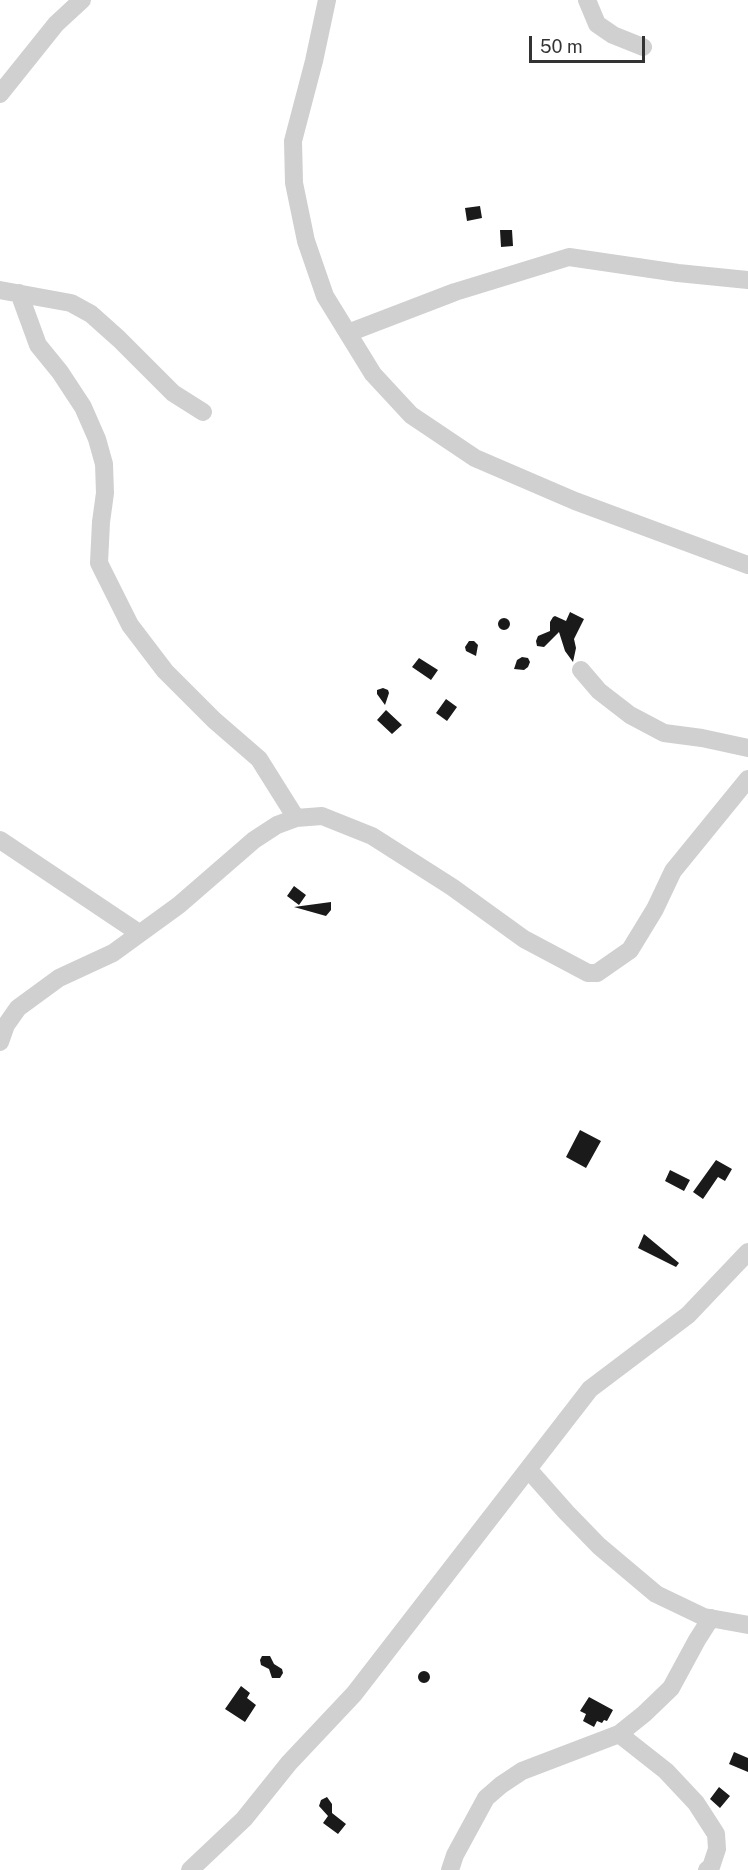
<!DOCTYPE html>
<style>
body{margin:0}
#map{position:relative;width:748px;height:1870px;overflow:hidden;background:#fff;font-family:"Public Sans",sans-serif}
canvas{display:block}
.scale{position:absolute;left:529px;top:36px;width:116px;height:27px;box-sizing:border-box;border:3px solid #333;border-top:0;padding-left:8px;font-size:18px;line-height:21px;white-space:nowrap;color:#333;-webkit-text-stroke:4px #fff;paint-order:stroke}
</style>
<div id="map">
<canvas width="748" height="1870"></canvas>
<div class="scale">50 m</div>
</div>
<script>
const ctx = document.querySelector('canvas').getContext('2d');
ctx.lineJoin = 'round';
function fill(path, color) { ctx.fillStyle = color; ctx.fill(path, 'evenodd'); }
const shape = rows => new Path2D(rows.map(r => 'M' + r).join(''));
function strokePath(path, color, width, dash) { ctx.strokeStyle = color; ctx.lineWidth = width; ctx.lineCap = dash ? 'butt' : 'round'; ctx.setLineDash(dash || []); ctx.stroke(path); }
const building = shape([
 [480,206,482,218,467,221,465,208],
 [500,230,512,230,513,246,501,247],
 [570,612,584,619,574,639,576,648,573,662,565,651,559,632,544,647,537,646,536,641,538,636,550,631,550,622,553,617,555,616,566,621],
 '498 624a6 6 0 1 1 12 0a6 6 0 1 1-12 0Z',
 [469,641,474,641,478,645,476,656,466,651,465,647],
 [522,657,528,658,530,662,528,667,524,670,514,669,517,660],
 [419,658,438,670,431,680,412,667],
 [383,688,388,690,389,693,385,705,377,694,377,690],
 [446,699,457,707,447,721,436,713],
 [386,710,402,725,392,734,377,720],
 [294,886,306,895,299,905,287,896],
 [331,902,331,910,326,916,294,907],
 [580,1130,601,1141,586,1168,566,1157],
 [716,1160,732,1169,725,1181,718,1177,703,1199,693,1192],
 [670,1170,690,1180,684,1191,665,1181],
 [644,1234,679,1263,676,1267,638,1248],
 [262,1656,270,1656,274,1664,282,1669,283,1673,280,1678,272,1678,269,1669,261,1665,260,1660],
 '418 1677a6 6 0 1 1 12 0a6 6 0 1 1-12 0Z',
 [241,1686,250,1693,247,1698,256,1705,245,1722,225,1709],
 [589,1697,613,1710,607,1721,604,1720,602,1723,597,1721,594,1727,583,1721,586,1714,580,1711],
 [734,1752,748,1758,748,1772,729,1764],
 [719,1787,730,1796,720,1808,710,1799],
 [327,1797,332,1804,332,1813,346,1824,338,1834,323,1823,328,1816,319,1806,321,1800]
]);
const minor = shape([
 [327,0,314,61,293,141,294,183,306,241,325,296,373,374,411,415,475,458,575,501,748,565],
 [587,0,597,24,613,35,643,47],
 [0,94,56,24,82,0],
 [0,290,71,303,91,314,119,339,173,393,203,412],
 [19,293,38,345,60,372,83,407,97,439,104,464,105,493,101,522,99,563,130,625,165,671,214,720,259,759,296,818],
 [348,333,455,292,569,257,678,273,748,280],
 [581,670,599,691,630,715,664,733,702,738,748,748],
 [0,840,139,933],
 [0,1042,6,1025,18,1008,59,978,113,953,179,905,254,840,277,825,296,818,322,816,372,836,452,887,524,939,588,973,597,973,630,950,655,909,673,871,748,779],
 [528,1469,566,1512,599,1546,656,1594,704,1617,748,1625],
 [619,1734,666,1771,696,1803,716,1834,717,1849,711,1867,707,1870],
 [190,1870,244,1819,289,1763,354,1694,590,1389,688,1315,748,1252],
 [450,1870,455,1855,486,1798,501,1785,522,1771,619,1734,644,1714,671,1688,697,1640,711,1618]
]);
fill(building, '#1a1a1a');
strokePath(minor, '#d0d0d0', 18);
</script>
